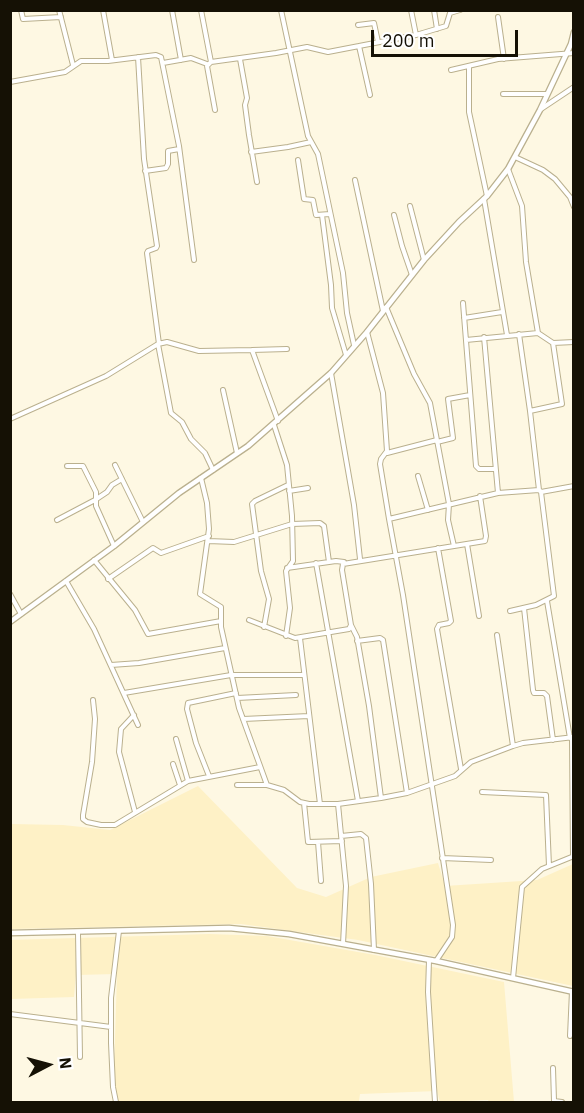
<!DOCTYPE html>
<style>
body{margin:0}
#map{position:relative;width:584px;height:1113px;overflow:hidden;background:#fef8e3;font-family:"IBM Plex Sans",sans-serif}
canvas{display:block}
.frame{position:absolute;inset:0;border:12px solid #151105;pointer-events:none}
.north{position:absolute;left:18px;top:1035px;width:60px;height:60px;-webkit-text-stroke:4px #fff;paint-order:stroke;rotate:84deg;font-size:16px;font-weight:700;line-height:24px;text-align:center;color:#151105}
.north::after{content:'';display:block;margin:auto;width:21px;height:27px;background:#151105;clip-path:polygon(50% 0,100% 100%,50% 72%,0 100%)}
.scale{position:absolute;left:371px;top:30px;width:147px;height:27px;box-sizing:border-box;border:3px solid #151105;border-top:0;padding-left:8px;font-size:18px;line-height:21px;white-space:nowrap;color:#151105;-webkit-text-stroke:4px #fff;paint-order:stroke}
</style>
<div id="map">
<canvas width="584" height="1113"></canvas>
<div class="frame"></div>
<div class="north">N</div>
<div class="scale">200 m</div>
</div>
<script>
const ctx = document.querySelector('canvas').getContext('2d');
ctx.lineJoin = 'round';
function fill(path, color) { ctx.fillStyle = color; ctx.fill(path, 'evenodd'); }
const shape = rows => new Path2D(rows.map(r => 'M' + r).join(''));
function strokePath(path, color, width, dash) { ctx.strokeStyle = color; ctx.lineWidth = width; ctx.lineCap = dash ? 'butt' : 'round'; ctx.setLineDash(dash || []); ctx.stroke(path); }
const built = shape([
 [198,786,297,888,326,897,371,877,438,863,445,886,537,880,573,864,573,986,358,940,241,924,11,929,11,824,63,825,110,830],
 [209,934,267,936,375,955,504,982,514,1102,489,1102,488,1100,440,1102,437,1091,360,1094,359,1101,117,1102,114,1072,117,974,76,975,74,997,11,999,10,940]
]);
const minor = shape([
 [21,10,23,19,61,17],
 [59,10,73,65],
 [103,10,112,60],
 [172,10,181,60],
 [201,10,211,62],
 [281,10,308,136,318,154,343,273,347,313,354,345],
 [411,10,416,35],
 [434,10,437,29],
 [498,17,504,59],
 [358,25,374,23,378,42],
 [359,46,370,95],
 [138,57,144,159,157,246,156,248,148,251,147,253,159,344],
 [240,59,247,98,245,105,249,135,257,182],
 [163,63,191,58,207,64],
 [469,66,469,112,487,196],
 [451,70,498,59,574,53],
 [10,82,65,72,81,61,108,61,156,55,161,57,179,146,194,260],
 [503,94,547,94],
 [541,109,574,87],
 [215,110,207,66,211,62,276,53,307,47,328,52,416,35,446,26,450,13,460,10],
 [251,152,288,147,311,142],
 [515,157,543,170,555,179,570,197,574,207],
 [298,160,304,199,313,200,316,215,330,214],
 [508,169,522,206,526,262,538,333,553,343,574,342],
 [145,171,166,168,168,164,168,151,179,149],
 [355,180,383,311],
 [484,199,507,335],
 [410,206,424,260],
 [322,215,331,285,332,308,346,355],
 [394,215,402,246,412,275],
 [463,303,476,466,479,469,495,469],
 [386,307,414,374,430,403,449,504,448,520,454,546],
 [464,318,502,312],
 [367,332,383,393,387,451,381,459,380,464,389,519],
 [519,334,530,411,539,490],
 [484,337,498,493],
 [466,340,538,333],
 [158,344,171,413,182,422,191,439,205,453,213,470],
 [252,350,287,349],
 [331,373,354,505,360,559],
 [223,390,237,453],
 [530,411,562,404,553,343],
 [10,419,106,376,158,344,167,342,199,351,252,350,278,421],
 [274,425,287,465,292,516,293,561,286,571,290,608,286,636],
 [437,442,453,438,448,399,470,395],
 [387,453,437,440],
 [115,465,143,522],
 [67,466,83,466,96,492,96,506,114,546],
 [418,476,428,510],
 [201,478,207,503,209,529,200,594,221,607,221,627,239,708,267,785],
 [289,491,308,488],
 [57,520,95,500,107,492,112,485,122,479],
 [208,541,234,542,292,524,320,523,324,526,329,562],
 [467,544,479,616],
 [438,548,451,621,449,623,439,625,437,629,461,769],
 [94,560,135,610,148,634,221,621],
 [316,563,358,801],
 [287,568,336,561,344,562],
 [108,579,153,548,161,553,209,536],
 [66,581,94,629,138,725],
 [10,594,21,614],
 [547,601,570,738],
 [524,608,533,690,534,693,544,693,547,696,553,740],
 [510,611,536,605,554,596,541,492],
 [249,620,295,638,349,629,351,625,342,570,343,564,485,541,486,536,480,496],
 [351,625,357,637,369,706,381,798],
 [264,627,269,599,261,571,252,504,255,501,288,485],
 [497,635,513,746],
 [300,638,320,804],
 [357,641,380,638,383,640,407,793],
 [111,665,139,663,225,648],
 [124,693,231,675,304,675],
 [237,698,296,695],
 [93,700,95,719,92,762,83,815,83,819,87,822,101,825,115,825,188,781,260,767],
 [134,715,121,729,119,752,135,812],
 [243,719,309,716],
 [572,738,573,857],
 [176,739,188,781],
 [173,764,180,785],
 [209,776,196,743,187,709,188,703,236,693],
 [237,785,267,785,284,790,300,802,309,804,338,804,381,798,407,793,455,776,471,762,513,746,523,743,574,737],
 [482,792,546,795,549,866],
 [304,803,308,842,342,841],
 [338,804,346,886,343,944],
 [341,836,361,834,366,838,371,884,374,950],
 [318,842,321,881],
 [442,858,491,860],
 [78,933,80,1057],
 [429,960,428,992,435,1102],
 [436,961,452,937,453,925,403,595,389,519,498,493,539,490,541,492,574,486],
 [513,978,522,887,542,869,574,856],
 [10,1014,111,1027],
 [570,1036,572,991],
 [553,1068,554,1101,562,1102],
 [116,1102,113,1087,111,1043,111,998,119,931]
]);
const tertiary = shape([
 [10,622,114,546,179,493,248,446,331,373,367,332,424,260,459,222,487,196,508,169,540,110,571,44,574,32],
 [10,933,229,928,289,934,436,961,574,992]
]);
fill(built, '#fef1c6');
strokePath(minor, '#bab08e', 6);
strokePath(tertiary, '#bab08e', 7);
strokePath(minor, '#fff', 4);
strokePath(tertiary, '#fff', 4.5);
</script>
